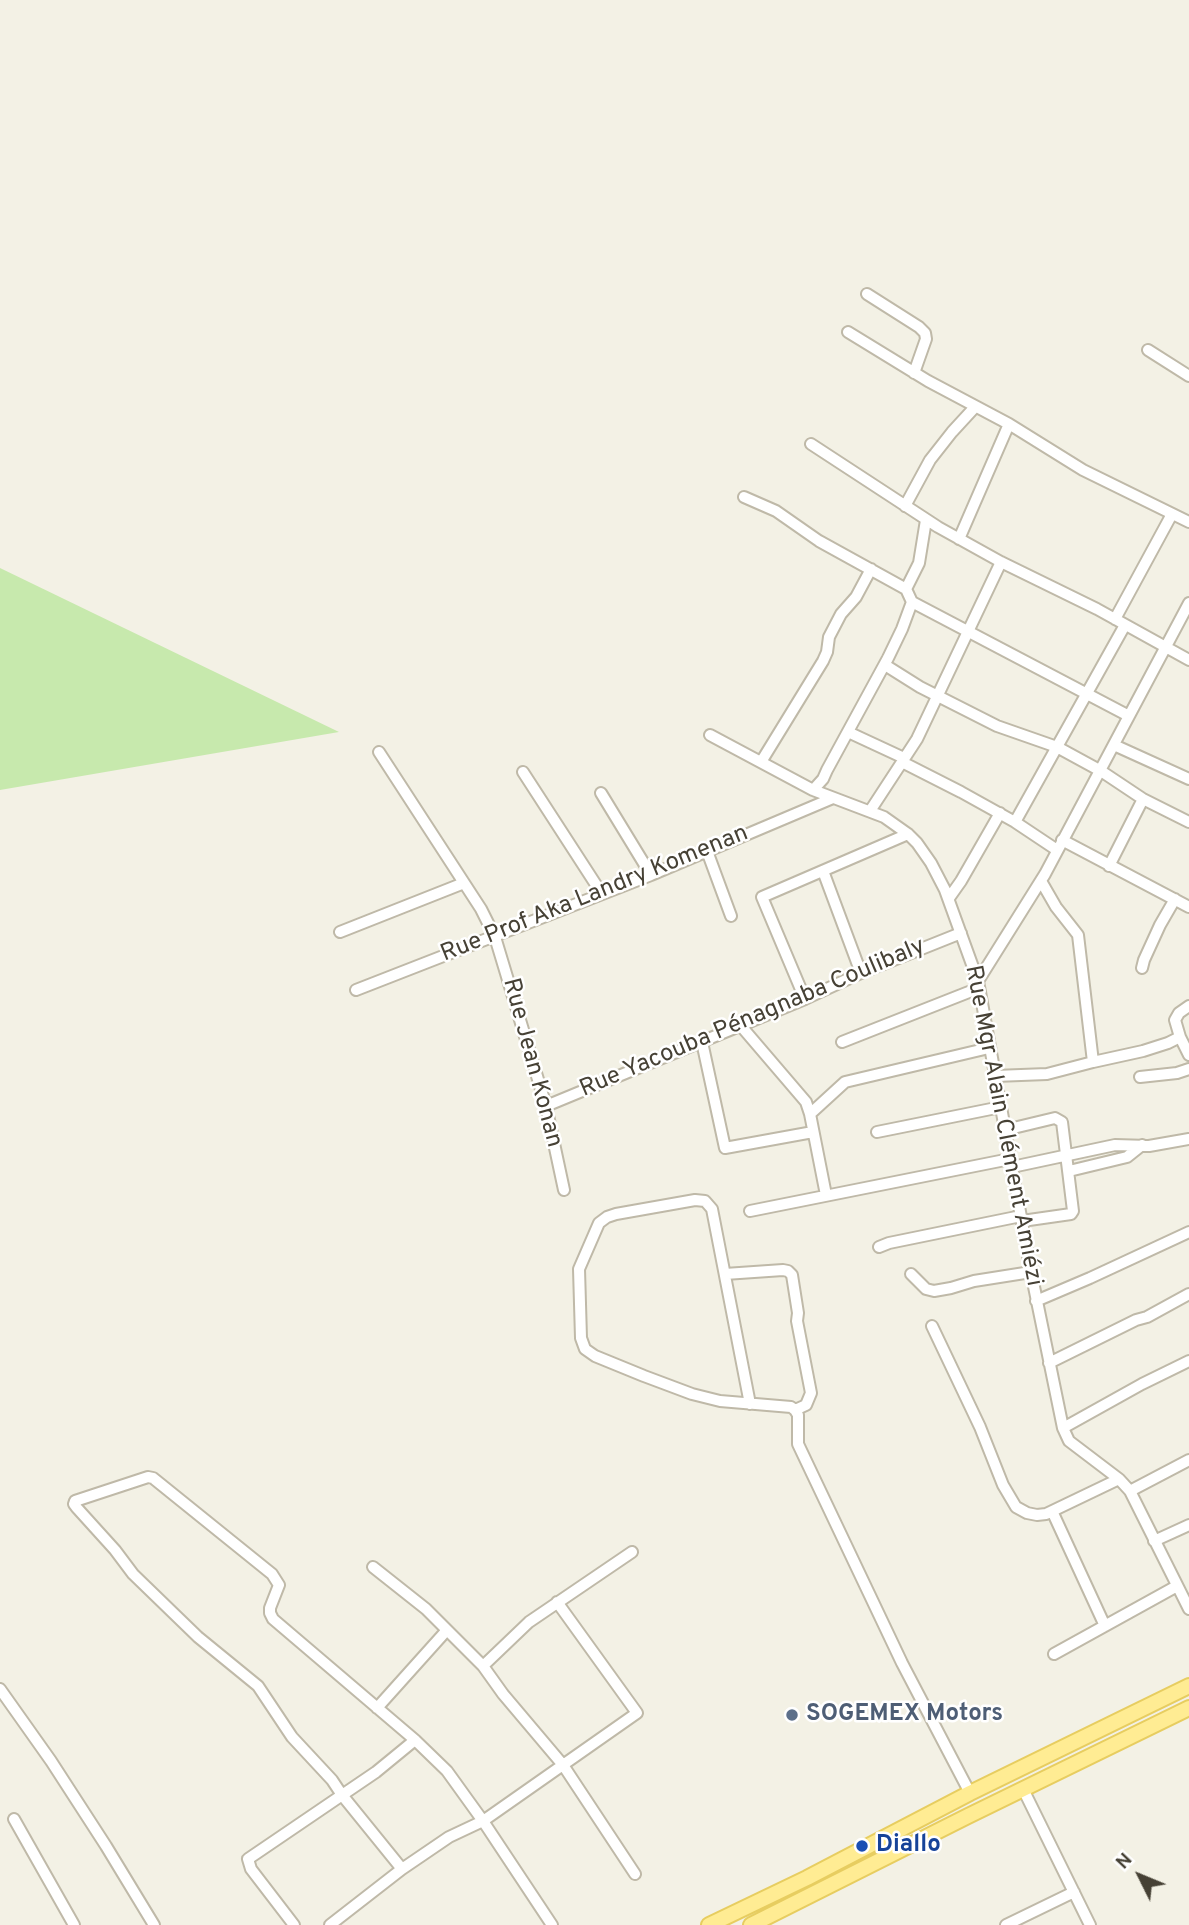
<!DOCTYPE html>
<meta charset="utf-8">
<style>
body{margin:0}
#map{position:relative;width:1189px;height:1925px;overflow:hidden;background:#f3f1e5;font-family:Overpass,sans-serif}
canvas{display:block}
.north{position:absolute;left:1105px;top:1841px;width:70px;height:70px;-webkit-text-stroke:5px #fff;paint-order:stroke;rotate:313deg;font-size:19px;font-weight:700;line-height:28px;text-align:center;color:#464135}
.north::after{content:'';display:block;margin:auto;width:24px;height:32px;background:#464135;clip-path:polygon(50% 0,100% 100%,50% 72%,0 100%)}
</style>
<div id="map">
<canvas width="1189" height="1925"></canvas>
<div class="north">N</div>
</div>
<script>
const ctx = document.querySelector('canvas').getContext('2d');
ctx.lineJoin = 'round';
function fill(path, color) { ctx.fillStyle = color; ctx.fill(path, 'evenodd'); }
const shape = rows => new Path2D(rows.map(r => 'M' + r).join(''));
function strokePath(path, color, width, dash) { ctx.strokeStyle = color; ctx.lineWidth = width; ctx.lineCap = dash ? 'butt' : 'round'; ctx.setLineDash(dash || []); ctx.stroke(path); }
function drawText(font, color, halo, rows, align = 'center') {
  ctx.font = font + ' Overpass,sans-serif'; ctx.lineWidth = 5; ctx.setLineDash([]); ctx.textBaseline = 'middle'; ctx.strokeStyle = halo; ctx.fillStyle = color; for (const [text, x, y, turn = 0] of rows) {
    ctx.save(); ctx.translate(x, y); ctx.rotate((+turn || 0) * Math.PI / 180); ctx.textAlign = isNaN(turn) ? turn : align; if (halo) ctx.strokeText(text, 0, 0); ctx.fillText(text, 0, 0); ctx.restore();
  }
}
const green = shape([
 [0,568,339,732,0,790]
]);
const minor = shape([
 [867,294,919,327,925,333,926,339,914,373],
 [848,332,928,381,1009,424,1083,470,1189,522],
 [1148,350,1189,376],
 [811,444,938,527,1001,562,1097,609,1189,660],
 [744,497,776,511,819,541,906,589,912,602,902,629,888,658,827,770,823,779,813,790],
 [905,506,930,460,952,432,975,407],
 [959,539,1009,424],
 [906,589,919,563,926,520],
 [912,602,1129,716],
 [1115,619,1172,514],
 [885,665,920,687,997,726,1057,747,1101,771,1143,799,1189,822],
 [848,732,904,758],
 [710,735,813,790,884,817,908,834,917,843,931,863,945,890,978,981,1031,1272,1063,1428,1069,1441,1119,1479,1130,1491,1189,1609],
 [1114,745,1189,779],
 [379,752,481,909,495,937,546,1106,564,1190],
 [761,762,823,661,827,652,829,637,841,614,856,597,871,569],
 [902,762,917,739,1001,562],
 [523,772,602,894],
 [601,793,651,875],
 [870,811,902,762,961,792,1015,822,1057,850],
 [1015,822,1125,625],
 [1062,840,1189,907],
 [707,851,731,916],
 [1109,866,1143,799],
 [823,871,861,973],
 [1041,881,1056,907,1078,935,1093,1062,1143,1051,1168,1043,1180,1037],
 [949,898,961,881,1000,813],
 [340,932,464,883],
 [1142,968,1144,960,1160,925,1175,899],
 [978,981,1045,874,1189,603],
 [356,990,651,875,833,798],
 [805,999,762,897,908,834],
 [1189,1006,1179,1013,1175,1020,1180,1037,1189,1055],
 [741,1026,806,1102,810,1114,826,1195],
 [702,1042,725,1148,813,1132],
 [842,1042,979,988],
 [995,1076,1047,1074,1093,1062],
 [1140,1077,1177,1073,1189,1069],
 [546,1106,805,999,861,973,961,933],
 [810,1114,845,1082,989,1048],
 [1005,1130,1055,1118,1062,1122,1073,1211,1071,1214,1022,1221],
 [877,1132,1001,1107],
 [1012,1167,1115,1145,1149,1146,1189,1139],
 [1069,1171,1127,1157,1142,1145],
 [750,1211,1010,1159],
 [879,1247,889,1243,1021,1216],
 [725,1274,783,1270,788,1271,792,1275,798,1313,797,1321,811,1393,806,1405,795,1410],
 [911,1274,926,1289,934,1291,951,1288,974,1281,1031,1272],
 [1036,1301,1090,1278,1189,1232],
 [932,1326,980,1427,1003,1485,1016,1507,1027,1513,1037,1515,1046,1514,1119,1479],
 [1049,1363,1136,1320,1147,1317,1189,1294],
 [750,1404,712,1209,705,1201,695,1200,616,1214,607,1217,599,1223,579,1269,581,1338,585,1349,595,1356,644,1376,692,1394,720,1401,791,1407,795,1410,798,1415,798,1444,902,1663,970,1793],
 [1063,1428,1142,1384,1189,1361],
 [1130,1491,1189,1460],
 [1052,1511,1105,1626],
 [1154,1541,1189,1525],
 [373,1567,426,1609,483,1666,503,1694,563,1765,635,1874],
 [1054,1654,1177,1586],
 [483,1666,529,1622,632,1552],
 [0,1689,51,1761,106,1846,154,1925],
 [377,1708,447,1630],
 [1023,1789,1090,1925],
 [14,1819,74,1925],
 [402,1869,342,1795,332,1780,292,1737,258,1686,198,1637,133,1574,115,1550,77,1508,74,1504,75,1501,148,1477,153,1478,272,1574,279,1585,270,1608,270,1613,273,1619,415,1740,447,1771,483,1821,552,1925],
 [294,1925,251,1869,248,1859,376,1772,415,1740],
 [330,1925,402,1869,449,1837,483,1821,637,1713,557,1602],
 [1006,1925,1074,1892]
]);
const major = shape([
 [709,1925,807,1878,970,1793,1189,1686],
 [751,1925,968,1816,1189,1708]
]);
const markers = [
 [792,1715,7,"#5c6f8a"],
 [862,1846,7,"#1a4fb4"]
];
const streetNames = [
 ["Rue Prof Aka Landry Komenan",595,895,-22],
 ["Rue Yacouba Pénagnaba Coulibaly",753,1019,-23],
 ["Rue Jean Konan",531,1063,75],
 ["Rue Mgr Alain Clément Amiézi",1002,1126,79]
];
const serviceNames = [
 ["SOGEMEX Motors",806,1715]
];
const transitNames = [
 ["Diallo",876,1846]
];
fill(green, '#c7e9ad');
strokePath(minor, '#bfb9a8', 14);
strokePath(major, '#e7cd60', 18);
strokePath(minor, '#fff', 10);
strokePath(major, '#ffec93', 14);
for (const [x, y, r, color] of markers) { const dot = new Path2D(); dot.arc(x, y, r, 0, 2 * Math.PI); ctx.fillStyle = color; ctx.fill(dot); strokePath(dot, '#fff', 2.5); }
drawText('24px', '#464135', '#fff', streetNames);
drawText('bold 24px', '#4e5e75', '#fff', serviceNames, 'left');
drawText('bold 24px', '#164399', '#fff', transitNames, 'left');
</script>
